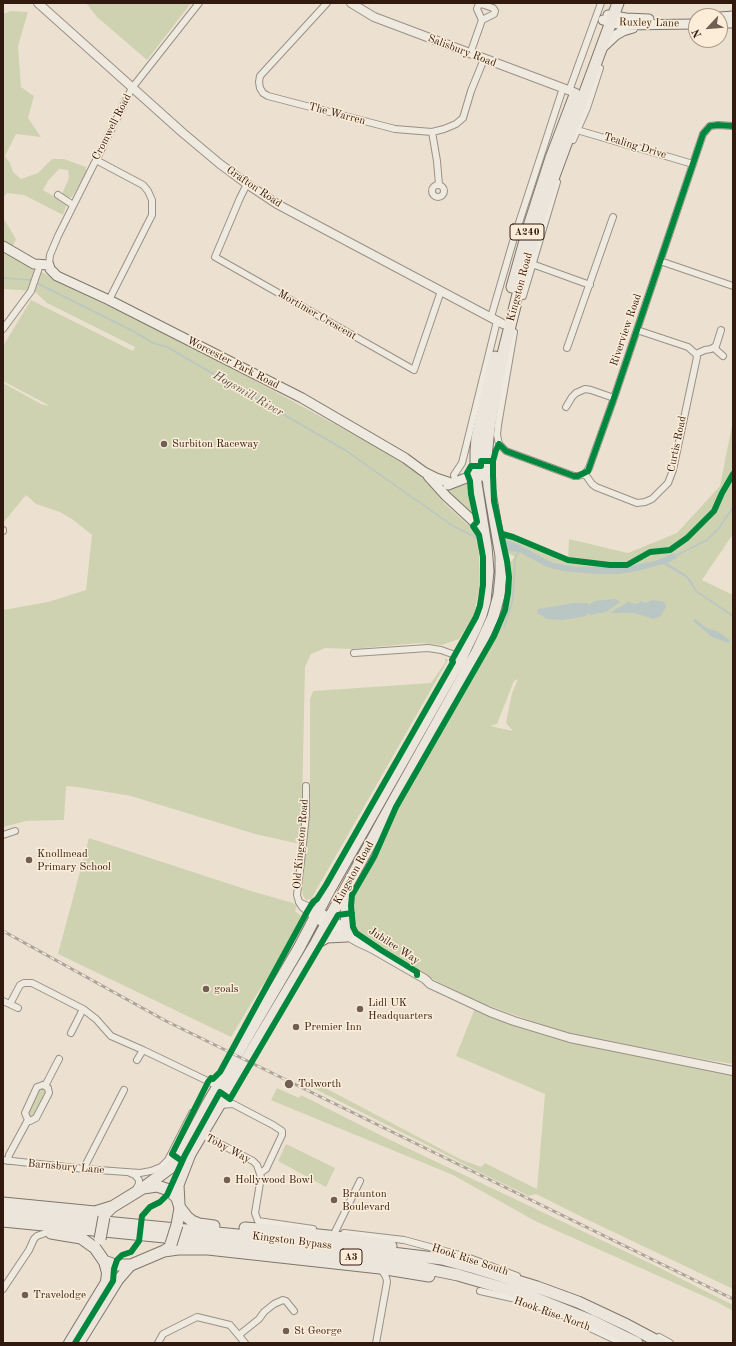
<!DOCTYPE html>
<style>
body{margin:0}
#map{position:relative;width:736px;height:1346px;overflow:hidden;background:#ece1d0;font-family:"Old Standard TT",serif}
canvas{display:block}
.frame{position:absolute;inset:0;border:4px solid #31190f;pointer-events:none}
.north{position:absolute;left:688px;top:8px;width:40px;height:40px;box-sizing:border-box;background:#fbedd8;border:1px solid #aa9888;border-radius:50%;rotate:244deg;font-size:11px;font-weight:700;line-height:16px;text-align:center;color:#31190f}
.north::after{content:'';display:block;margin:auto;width:14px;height:18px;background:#725f53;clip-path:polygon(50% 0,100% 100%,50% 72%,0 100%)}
</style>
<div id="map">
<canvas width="736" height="1346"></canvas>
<div class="frame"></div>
<div class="north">N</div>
</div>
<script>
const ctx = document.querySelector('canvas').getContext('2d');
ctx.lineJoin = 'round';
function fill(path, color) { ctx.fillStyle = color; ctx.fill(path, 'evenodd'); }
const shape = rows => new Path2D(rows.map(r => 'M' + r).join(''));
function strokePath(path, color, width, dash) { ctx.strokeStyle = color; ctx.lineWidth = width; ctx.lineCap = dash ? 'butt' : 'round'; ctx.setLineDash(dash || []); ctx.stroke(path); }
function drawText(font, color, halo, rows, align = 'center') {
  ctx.font = font + ' "Old Standard TT",serif'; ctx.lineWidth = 3; ctx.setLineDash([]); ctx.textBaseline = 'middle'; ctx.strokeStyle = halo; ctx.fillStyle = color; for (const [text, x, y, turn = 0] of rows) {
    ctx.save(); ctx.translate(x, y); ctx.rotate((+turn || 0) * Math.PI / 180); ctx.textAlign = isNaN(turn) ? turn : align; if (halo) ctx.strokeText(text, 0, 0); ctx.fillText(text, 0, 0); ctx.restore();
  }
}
const green = shape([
 [86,3,191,3,147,60,97,17],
 [11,11,28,12,18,46,21,87,34,96,28,118,41,137,16,134,5,156,10,163,13,172,21,179,38,173,52,159,64,159,86,167,86,173,72,197,67,198,62,194,69,178,68,170,59,169,48,181,43,190,67,204,63,215,24,195,7,193,3,198,3,14],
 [4,219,16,239,12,248,3,242],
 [3,249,62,284,184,342,386,452,421,476,445,504,475,531,479,556,480,584,474,615,459,639,442,645,420,643,352,649,325,648,311,654,305,667,302,807,300,844,255,834,131,796,77,787,66,786,64,820,26,821,3,827,3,610,48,602,86,590,92,535,72,519,60,512,36,504,26,495,3,523,3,383,41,404,50,406,3,381,3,346,31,300,133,351,135,347,47,303,34,291,3,289],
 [733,420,733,534,702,580,733,595,733,1064,702,1059,565,1033,473,1000,418,971,360,934,355,928,353,906,356,890,375,858,393,817,491,646,504,619,507,610,510,593,509,563,515,557,508,553,503,530,568,559,569,539,628,553,677,533,720,486],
 [518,679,512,693,506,723,513,731,490,726,497,724,514,681],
 [466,482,468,486,472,513,464,509,448,491,450,487],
 [445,658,448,660,311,899,306,900,303,896,302,889,310,794,310,699,313,691,431,683,445,663],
 [89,838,251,891,293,903,297,906,295,911,301,916,268,978,260,989,231,1037,58,954],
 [475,1008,521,1027,733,1075,733,1289,584,1218,536,1194,529,1196,479,1172,427,1145,309,1086,310,1080,460,1159,481,1167,485,1163,537,1189,545,1094,456,1056],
 [40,1088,43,1088,46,1094,34,1117,29,1118,27,1116,38,1090],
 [277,1088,299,1098,301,1095,384,1137,656,1266,733,1305,733,1311,717,1302,535,1221,453,1175,273,1101,271,1100],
 [286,1144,335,1168,326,1187,278,1161]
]);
const water = shape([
 [506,540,515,543,553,563,576,567,625,567,655,561,674,553,677,558,667,563,685,574,690,579,697,591,733,615,733,617,696,592,688,580,684,576,663,564,638,571,618,574,598,574,562,571,547,567,519,552,508,551],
 [615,599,620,602,606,612,590,615,588,613,586,616,563,620,547,619,537,613,538,609,574,603,587,603,589,605,595,601],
 [653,600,661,601,665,603,666,607,661,616,653,619,641,615,632,613,610,613,629,601,631,603,637,604,641,601,645,603],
 [695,619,708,629,717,631,730,640,729,643,712,637,693,621]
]);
const stream = shape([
 [3,278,32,280],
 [35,282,133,331,153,343,167,347,345,450,453,526,479,539],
 [675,556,707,540,719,528,733,507],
 [504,628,513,599,515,559,518,552]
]);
const minor = shape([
 [327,3,260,76,259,82,260,88,263,93,268,96,395,129,432,132,444,129,456,124,463,118,471,91,484,59],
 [470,54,482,20,477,9,478,6,481,4,493,8,495,11,494,14,482,20],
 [569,91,601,3],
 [577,130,693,164],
 [432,132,437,161,439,185],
 [573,140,587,108,600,68],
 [96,160,143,185,148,191,152,200,152,215,109,300],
 [247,184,240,198,215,257,414,370,441,291],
 '432 191a6 6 0 1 1 12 0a6 6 0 1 1-12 0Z',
 [58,195,73,205],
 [660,261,733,286],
 [532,264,590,285],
 [49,265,50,255,58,236,132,88,199,3],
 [523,296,557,182],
 [491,317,514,238,563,88],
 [3,329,31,291,40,265],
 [514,332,498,425,497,435,499,444,506,451,574,476,578,476,585,474,589,468,614,398,703,134,710,126,718,125,733,126],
 [567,348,613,217],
 [714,348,723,356],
 [696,354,705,350,711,349,716,346,721,330],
 [566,407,572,397,576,393,585,389,591,390,614,398],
 [585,474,592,484,596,487,637,503,645,502,652,499,668,483,673,470,697,357,696,354,688,347,637,330],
 [455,481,454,475,462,463,497,321],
 [3,530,3,531],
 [354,653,428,648,441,650,455,655,461,658],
 [306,786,306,815,302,853,297,895,299,902,302,907,315,918],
 [3,835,15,831],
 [299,902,318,911],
 [3,1001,18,1008],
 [10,1004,20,985,24,983,32,983,83,1009,96,1019,111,1036,143,1050,218,1086],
 [71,1033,83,1009],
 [137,1060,143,1050],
 [43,1085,48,1088,49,1093,48,1095,36,1118,30,1121,28,1120,25,1113,37,1087,43,1085],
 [45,1086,59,1059],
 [219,1105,233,1104,273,1125,282,1131,282,1135,266,1169,260,1173],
 [201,1134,253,1161,257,1165,261,1177,255,1213,258,1221],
 [3,1160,85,1169,140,1173,151,1171,161,1167,168,1160,192,1113],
 [8,1161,9,1155,28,1120],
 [85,1169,86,1164,124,1090],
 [130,1173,135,1175,139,1180,139,1184,135,1191],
 [258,1221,313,1229],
 [335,1232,360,1181],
 [344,1233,404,1240,467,1257,517,1276],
 [3,1289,29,1250,34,1239,37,1236,48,1232],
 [480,1291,516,1299,558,1313,622,1343],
 [239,1335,259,1319,264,1312,274,1304,283,1300,286,1301,294,1311],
 [659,1337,670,1343],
 [158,1343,163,1334,197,1317,230,1325,245,1343],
 [376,1343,387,1282,386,1277,381,1269]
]);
const tertiary = shape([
 [38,3,183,133,220,164,247,184,277,204,503,324],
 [351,3,374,17,576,93],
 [318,911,350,931],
 [315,918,358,942,371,948,425,979,430,984,490,1012,514,1021,570,1038,733,1071]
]);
const secondary = shape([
 [608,15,626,18,649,19],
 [720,17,733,16],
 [603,20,621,25,696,24],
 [720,23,733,23],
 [601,49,616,35,623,31,633,28],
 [3,246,34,264,49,265,50,269,57,276,109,300,302,398,405,458,424,472,436,478,451,483],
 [428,476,446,496,472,520,479,527,483,535],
 [448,485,479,473,488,479]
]);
const primary = shape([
 [69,1343,106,1282,107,1273,104,1261],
 [79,1343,118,1280,131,1265]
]);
const trunk = shape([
 [512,287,530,223,551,158,575,95],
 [348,889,346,914,347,926,350,931],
 [316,943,327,937,347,936],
 [143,1188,170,1168,180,1156,207,1105,299,948,331,887,461,658,475,629,481,615,485,601,488,571,486,546,476,483,476,451,477,438,495,357],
 [3,1203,95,1212,111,1207],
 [179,1204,178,1185,190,1154,316,943,382,822,477,652,493,617,499,595,501,575,501,556,489,486,486,457,489,428,503,354,525,266,547,195,618,3],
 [180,1208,187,1217,192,1221,199,1224,214,1226],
 [3,1212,268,1238,442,1259,475,1268,537,1287,578,1302,627,1325,661,1343],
 [104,1217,105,1214,112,1207,143,1188,157,1186,169,1190,177,1198,180,1208,177,1225],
 [3,1221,286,1249,378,1260,414,1266,458,1275,530,1296,590,1320,637,1343],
 [245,1228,273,1230,337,1237,391,1246],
 [51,1233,81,1238,95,1248,104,1261,115,1265,131,1265,164,1251,169,1248],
 [164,1251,178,1249,208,1249,380,1268,429,1276]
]);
const rail = shape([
 [3,931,166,1021,733,1299]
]);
const trunkBridge = shape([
 [100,1239,104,1217],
 [171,1244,177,1225]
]);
const cycleway = shape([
 [502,534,513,537,568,560,610,565,627,565,650,552,670,550,687,538,714,511,722,493,733,474],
 [417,975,417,972,381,950,356,933,353,927,351,906,352,895,374,857,396,807,494,636,505,610,508,593,509,577,507,561,494,501,493,475,493,461,496,450,499,444,506,451,574,476,578,476,588,471,614,398,703,134,710,126,718,125,733,126],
 [182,1161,172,1154,208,1082,211,1078,213,1079,220,1072,307,912,313,902,317,899,326,885,453,662,452,660,476,617,480,606,483,585,483,557,479,535,473,526,477,522,471,494,470,481,467,473,471,466,481,466,481,461,493,461],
 [75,1343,113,1281,114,1269,117,1260,122,1255,131,1252,139,1241,142,1216,150,1207,160,1202,167,1195,185,1155,220,1092,230,1099,338,915,352,913]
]);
const markers = [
 [164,444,4,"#725f53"],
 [29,860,4,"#725f53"],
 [206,989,4,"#725f53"],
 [360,1009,4,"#725f53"],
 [296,1027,4,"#725f53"],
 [289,1084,5,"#725f53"],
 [227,1180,4,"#725f53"],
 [334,1200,4,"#725f53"],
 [25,1295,4,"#725f53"],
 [286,1331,4,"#725f53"]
];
const shields = [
 [527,232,34],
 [351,1257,22]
];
const shieldNames = [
 ["A240",527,232],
 ["A3",351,1257]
];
const streetNames = [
 ["Ruxley Lane",649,23,1],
 ["Salisbury Road",462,51,21],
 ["The Warren",337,114,15],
 ["Cromwell Road",112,127,-63],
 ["Tealing Drive",635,146,17],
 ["Grafton Road",254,187,34],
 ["Kingston Road",520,287,-75],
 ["Mortimer Crescent",317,315,30],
 ["Riverview Road",626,330,-71],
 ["Worcester Park Road",233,363,27],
 ["Curtis Road",677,444,-78],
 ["Old Kingston Road",301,844,-85],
 ["Kingston Road",354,873,-61],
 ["Jubilee Way",394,946,33],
 ["Toby Way",228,1149,28],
 ["Barnsbury Lane",66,1167,5],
 ["Kingston Bypass",292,1241,7],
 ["Hook Rise South",470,1260,18],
 ["Hook Rise North",552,1314,20]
];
const poiNames = [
 ["Surbiton Raceway",172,444],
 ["Knollmead",37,854],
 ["Primary School",37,867],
 ["goals",214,989],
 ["Lidl UK",368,1003],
 ["Headquarters",368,1016],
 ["Premier Inn",304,1027],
 ["Tolworth",298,1084],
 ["Hollywood Bowl",235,1180],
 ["Braunton",342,1194],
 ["Boulevard",342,1207],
 ["Travelodge",33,1295],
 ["St George",294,1331]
];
const waterNames = [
 ["Hogsmill River",248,394,30]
];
fill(green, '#cfd2b1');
fill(water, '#b9c6c4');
strokePath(stream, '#b9c6c4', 1.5);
strokePath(minor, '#9a9086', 8);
strokePath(tertiary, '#9a9086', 10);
strokePath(secondary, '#7f766c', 11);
strokePath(primary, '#7f766c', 12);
strokePath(trunk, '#7f766c', 13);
strokePath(minor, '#efeae0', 6);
strokePath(tertiary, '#efeae0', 8);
strokePath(secondary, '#efeae0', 9);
strokePath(primary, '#ece5dc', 10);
strokePath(trunk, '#ece5dc', 11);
strokePath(rail, '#aba49c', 3);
strokePath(rail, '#fbedd8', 1.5, [4.5]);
strokePath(trunkBridge, '#7f766c', 13, []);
strokePath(trunkBridge, '#ece5dc', 11);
strokePath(cycleway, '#00873e', 6);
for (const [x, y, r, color] of markers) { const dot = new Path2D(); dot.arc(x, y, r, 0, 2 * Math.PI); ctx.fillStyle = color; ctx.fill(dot); strokePath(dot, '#fbedd8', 1.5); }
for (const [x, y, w] of shields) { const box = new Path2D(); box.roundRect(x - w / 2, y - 8, w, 16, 3); ctx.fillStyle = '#fbedd8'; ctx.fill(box); strokePath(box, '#31190f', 1); }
drawText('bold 10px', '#31190f', null, shieldNames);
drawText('11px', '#31190f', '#fbedd8', streetNames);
drawText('11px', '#31190f', '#fbedd8', poiNames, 'left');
drawText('italic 12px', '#59524d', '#fbedd8', waterNames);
</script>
